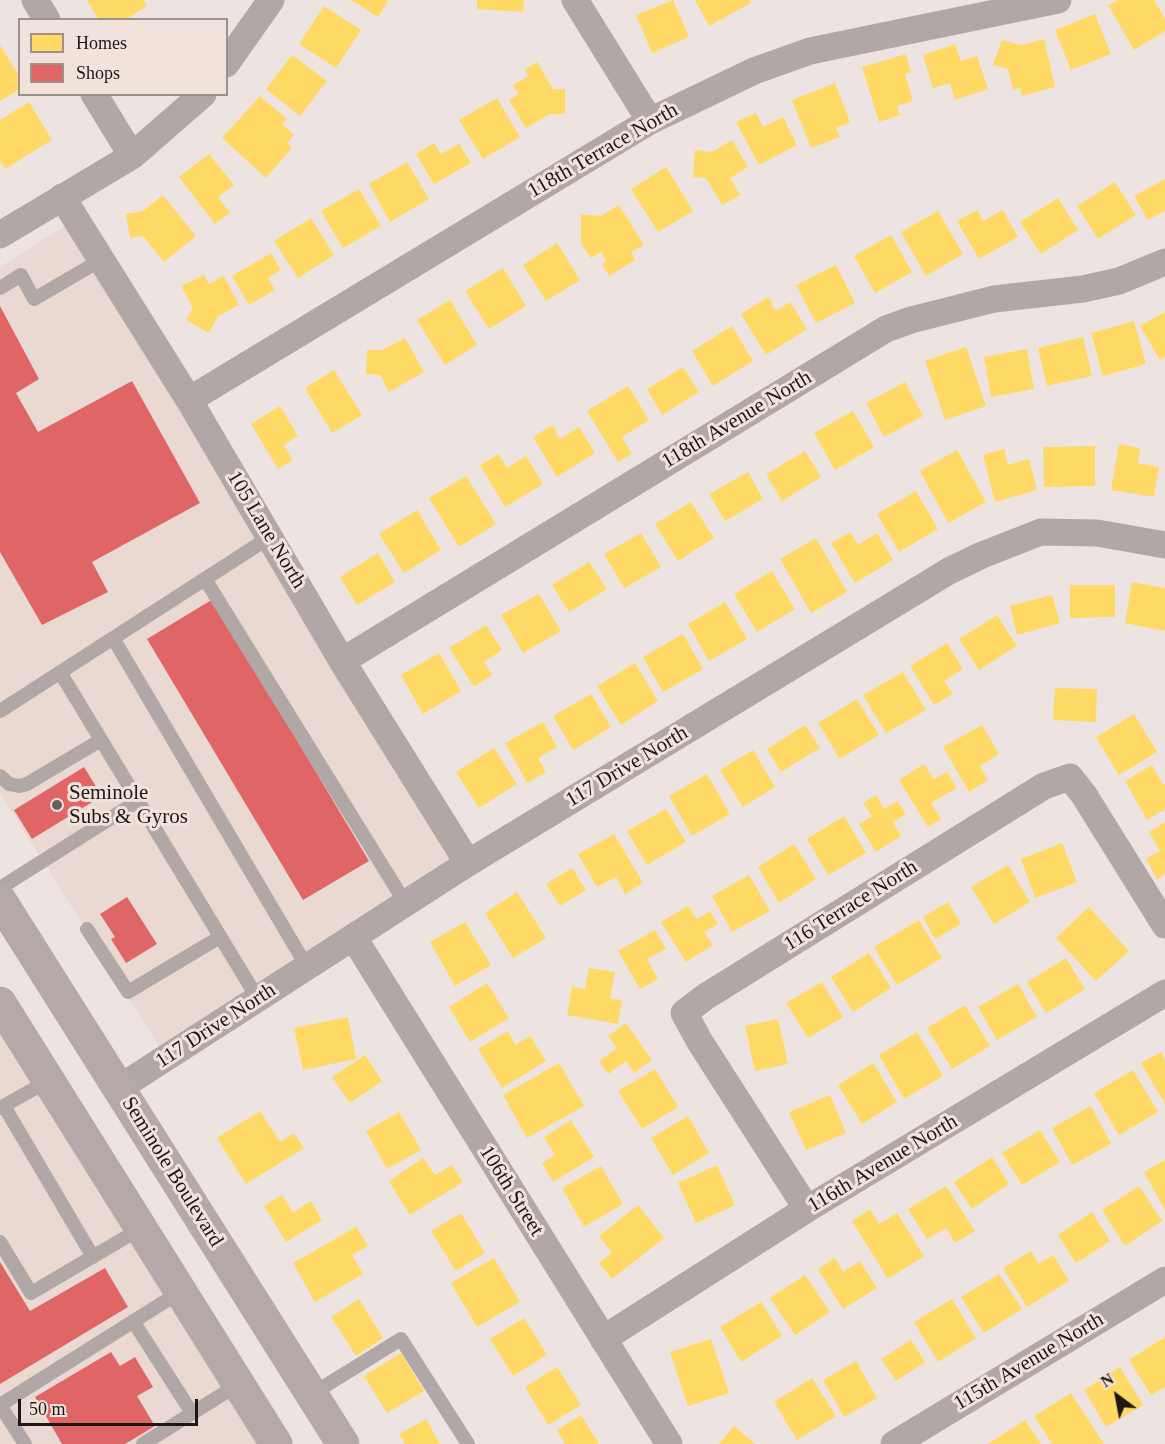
<!DOCTYPE html>
<style>
body{margin:0}
#map{position:relative;width:1165px;height:1444px;overflow:hidden;background:#ede4e1;font-family:"Times New Roman",serif}
canvas{display:block}
.legend{position:absolute;left:18px;top:18px;width:210px;height:78px;box-sizing:border-box;background:#f2e2dc;border:2px solid #9d918c;margin:0;padding:8px 10px;list-style:none;font-size:18px;color:#1d1715}
.legend li{display:flex;align-items:center;gap:12px;height:30px}
.legend b{width:30px;border:2px solid #9d918c}
.north{position:absolute;left:1087px;top:1366px;width:60px;height:60px;-webkit-text-stroke:4px #f2e2dc;paint-order:stroke;rotate:328deg;font-size:16px;font-weight:700;line-height:24px;text-align:center;color:#1d1715}
.north::after{content:'';display:block;margin:auto;width:21px;height:27px;background:#1d1715;clip-path:polygon(50% 0,100% 100%,50% 72%,0 100%)}
.scale{position:absolute;left:18px;top:1399px;width:180px;height:27px;box-sizing:border-box;border:3px solid #1d1715;border-top:0;padding-left:8px;font-size:18px;line-height:21px;white-space:nowrap;color:#1d1715;-webkit-text-stroke:4px #f2e2dc;paint-order:stroke}
</style>
<div id="map">
<canvas width="1165" height="1444"></canvas>
<ul class="legend">
<li><b style="height:16px;background:#ffd966"></b>Homes</li>
<li><b style="height:16px;background:#e06666"></b>Shops</li>
</ul>
<div class="north">N</div>
<div class="scale">50 m</div>
</div>
<script>
const ctx = document.querySelector('canvas').getContext('2d');
ctx.lineJoin = 'round';
function fill(path, color) { ctx.fillStyle = color; ctx.fill(path, 'evenodd'); }
const shape = rows => new Path2D(rows.map(r => 'M' + r).join(''));
function strokePath(path, color, width, dash) { ctx.strokeStyle = color; ctx.lineWidth = width; ctx.lineCap = dash ? 'butt' : 'round'; ctx.setLineDash(dash || []); ctx.stroke(path); }
function drawText(font, color, halo, rows, align = 'center') {
  ctx.font = font + ' "Times New Roman",serif'; ctx.lineWidth = 6; ctx.setLineDash([]); ctx.textBaseline = 'middle'; ctx.strokeStyle = halo; ctx.fillStyle = color; for (const [text, x, y, turn = 0] of rows) {
    ctx.save(); ctx.translate(x, y); ctx.rotate((+turn || 0) * Math.PI / 180); ctx.textAlign = isNaN(turn) ? turn : align; if (halo) ctx.strokeText(text, 0, 0); ctx.fillText(text, 0, 0); ctx.restore();
  }
}
const built = shape([
 [65,226,178,406,450,858,159,1046,0,793,0,267],
 [0,1027,262,1444,0,1444]
]);
const homes = shape([
 [87,0,143,0,147,6,125,20,99,20],
 [351,0,386,0,388,1,378,17],
 [477,0,524,0,523,12,477,9],
 [673,0,689,37,652,53,636,15],
 [695,0,750,0,751,3,709,26],
 [1118,0,1154,0,1165,19,1165,31,1134,50,1108,5],
 [324,6,361,30,336,68,299,44],
 [1095,14,1111,54,1071,70,1055,30],
 [1044,39,1055,87,1022,96,1020,88,1013,90,1008,69,993,65,1002,40,1021,45],
 [955,44,961,61,977,56,988,89,955,100,950,83,933,88,923,55],
 [0,45,20,77,20,89,0,101],
 [906,54,911,72,905,74,913,101,897,106,900,115,879,122,862,67],
 [292,55,327,81,300,116,266,89],
 [537,62,553,89,565,89,565,114,550,114,526,128,509,100,519,94,513,85,528,76,525,69],
 [835,83,850,122,836,128,840,137,811,148,792,100],
 [260,96,287,119,282,124,294,135,287,143,292,148,266,178,222,138],
 [497,98,520,137,483,159,459,120],
 [29,102,52,140,5,169,0,161,0,120],
 [756,113,763,127,783,117,797,145,759,165,736,122],
 [732,140,748,167,730,178,740,195,722,205,706,178,693,177,695,150,712,152],
 [434,143,441,154,459,144,471,163,434,184,416,154],
 [209,154,234,185,218,197,230,213,215,224,179,177],
 [407,162,429,199,390,222,369,184],
 [666,167,693,211,658,232,631,189],
 [1165,179,1165,211,1148,220,1134,196],
 [1115,182,1136,215,1098,239,1077,206],
 [359,189,381,226,343,248,321,211],
 [163,195,196,236,164,262,143,236,130,238,126,214,143,211],
 [1058,198,1078,230,1041,254,1020,222],
 [619,205,644,245,631,252,635,260,609,276,602,264,606,262,601,252,591,258,581,243,581,214,601,216],
 [977,210,983,221,1003,210,1018,237,979,259,957,221],
 [938,211,963,254,926,276,901,232],
 [311,218,334,255,298,278,274,241],
 [891,235,912,272,875,293,854,256],
 [557,243,580,280,546,301,523,265],
 [271,253,281,270,268,278,275,290,249,305,232,276],
 [836,265,855,303,816,323,796,285],
 [503,268,526,306,489,329,465,291],
 [204,275,209,284,224,276,239,305,218,316,209,333,186,320,193,308,181,286],
 [768,297,776,311,790,302,807,329,766,355,741,314],
 [450,300,477,345,445,365,417,320],
 [1165,312,1165,357,1160,360,1140,326],
 [1134,321,1146,364,1103,376,1091,333],
 [732,326,753,361,713,386,692,351],
 [1083,337,1092,376,1047,386,1038,348],
 [405,338,424,372,389,392,380,375,366,374,367,350,382,350],
 [966,347,986,406,945,420,925,361],
 [1027,349,1034,389,991,397,984,357],
 [683,367,699,392,662,415,647,389],
 [334,370,362,415,332,433,305,388],
 [905,382,923,416,884,437,866,403],
 [628,386,649,420,622,437,632,454,618,462,587,411],
 [280,406,298,436,284,445,293,460,278,469,251,424],
 [853,411,874,447,835,470,814,433],
 [552,425,560,439,579,427,595,453,557,477,533,437],
 [1119,444,1140,448,1138,463,1159,467,1154,497,1111,490],
 [1095,446,1095,486,1044,487,1043,447],
 [1004,449,1008,465,1029,459,1037,490,995,502,983,455],
 [957,450,986,502,948,523,920,471],
 [805,451,821,477,782,501,766,474],
 [499,454,507,468,526,456,543,484,505,507,480,465],
 [748,472,763,499,725,521,709,494],
 [466,476,496,524,459,547,429,498],
 [916,491,938,529,899,552,877,514],
 [691,502,714,538,678,561,655,524],
 [417,510,441,550,404,573,379,534],
 [850,532,858,545,877,533,893,560,855,583,831,543],
 [641,533,661,567,624,588,604,554],
 [816,538,847,592,811,613,780,559],
 [378,553,395,582,357,605,340,577],
 [589,562,607,589,569,612,552,585],
 [772,571,795,609,757,632,734,594],
 [1132,582,1165,588,1165,631,1125,623],
 [1070,585,1115,585,1115,617,1070,618],
 [539,594,561,631,523,653,501,615],
 [1052,595,1060,623,1017,635,1010,606],
 [725,602,747,639,709,661,688,624],
 [997,615,1017,646,979,670,959,639],
 [486,625,502,650,484,662,492,675,474,687,449,648],
 [683,634,703,669,663,692,643,657],
 [947,643,963,669,944,681,953,694,934,705,910,666],
 [439,653,461,691,423,714,401,675],
 [635,663,658,701,621,725,597,686],
 [903,672,926,710,886,733,863,695],
 [1055,688,1097,689,1096,722,1053,720],
 [591,694,611,727,573,750,553,716],
 [857,699,879,735,840,759,818,723],
 [1134,714,1157,752,1119,775,1096,737],
 [543,722,557,747,538,758,546,772,527,783,505,743],
 [805,725,820,748,781,772,767,749],
 [982,725,999,754,980,766,988,780,969,792,943,747],
 [494,748,517,784,479,808,456,772],
 [753,750,775,787,743,807,720,770],
 [924,764,934,779,947,772,957,788,931,803,941,819,928,827,899,780],
 [1152,765,1163,785,1165,784,1165,809,1147,820,1125,781],
 [707,774,730,814,692,836,669,796],
 [876,795,884,809,897,801,906,814,893,822,901,836,876,852,859,824,872,816,863,803],
 [666,809,686,842,647,865,627,831],
 [844,816,866,853,828,875,807,839],
 [1165,822,1165,874,1157,879,1146,859,1160,851,1149,832],
 [614,834,643,883,625,894,616,877,597,887,578,854],
 [1062,843,1077,882,1035,898,1021,859],
 [794,844,816,879,779,903,758,867],
 [1008,865,1030,902,994,924,971,887],
 [572,868,586,890,560,906,546,884],
 [749,875,770,911,732,932,712,896],
 [517,892,546,938,513,958,485,913],
 [948,902,961,924,935,939,923,917],
 [688,906,697,919,710,911,718,924,704,932,713,945,686,962,661,922],
 [1089,907,1129,951,1096,981,1056,938],
 [919,920,942,958,897,985,874,947],
 [465,922,491,965,455,986,430,942],
 [655,930,666,949,647,959,658,979,640,989,618,951],
 [869,953,891,988,853,1012,831,977],
 [1066,958,1085,989,1046,1013,1027,982],
 [589,968,615,972,610,998,622,1000,618,1024,567,1015,572,987,585,989],
 [822,982,843,1017,808,1038,786,1003],
 [487,983,509,1018,470,1042,449,1007],
 [1018,984,1037,1017,997,1040,978,1007],
 [965,1005,990,1046,952,1069,927,1028],
 [348,1017,356,1059,303,1070,294,1028],
 [778,1019,788,1064,755,1071,745,1026],
 [626,1023,652,1060,634,1073,626,1061,608,1074,599,1061,617,1048,608,1036],
 [508,1031,515,1045,530,1036,546,1061,502,1088,478,1049],
 [917,1032,943,1076,904,1099,879,1055],
 [1161,1052,1165,1060,1165,1104,1141,1063],
 [365,1055,382,1081,350,1103,332,1077],
 [559,1063,584,1106,527,1138,503,1095],
 [873,1063,897,1102,862,1124,838,1085],
 [655,1069,678,1107,642,1129,618,1091],
 [1133,1070,1158,1112,1119,1135,1094,1093],
 [830,1095,846,1133,806,1150,789,1112],
 [1091,1106,1111,1144,1072,1165,1052,1128],
 [260,1111,280,1142,294,1133,304,1148,246,1184,217,1138],
 [399,1112,421,1150,387,1169,366,1131],
 [688,1116,709,1153,673,1175,651,1138],
 [571,1120,594,1157,553,1182,542,1163,555,1155,544,1137],
 [1040,1130,1060,1162,1022,1185,1002,1153],
 [992,1157,1009,1184,972,1209,954,1182],
 [423,1158,435,1175,452,1165,463,1182,410,1215,389,1181],
 [1165,1160,1165,1210,1144,1172],
 [717,1165,735,1205,696,1223,678,1183],
 [601,1166,623,1204,584,1227,562,1188],
 [946,1186,975,1231,955,1243,946,1228,927,1239,908,1209],
 [1139,1186,1162,1221,1125,1246,1102,1210],
 [282,1195,293,1213,311,1201,322,1220,286,1242,264,1206],
 [638,1205,664,1238,612,1279,599,1263,612,1253,599,1236],
 [870,1209,879,1224,897,1213,924,1256,888,1279,852,1221],
 [1092,1212,1110,1241,1076,1263,1058,1235],
 [461,1213,485,1253,456,1271,431,1231],
 [356,1227,368,1246,352,1255,363,1274,315,1302,293,1263],
 [1031,1251,1039,1264,1053,1255,1069,1281,1027,1307,1003,1268],
 [494,1258,520,1302,477,1327,451,1283],
 [835,1258,843,1272,860,1261,877,1288,843,1309,818,1269],
 [999,1274,1022,1309,984,1333,961,1297],
 [805,1275,830,1312,795,1335,770,1298],
 [359,1299,383,1338,356,1356,331,1317],
 [952,1299,976,1338,938,1362,914,1322],
 [761,1302,782,1336,741,1362,720,1327],
 [524,1318,547,1355,513,1376,490,1339],
 [1165,1337,1165,1387,1151,1395,1129,1360],
 [711,1339,729,1393,688,1406,670,1352],
 [911,1340,925,1362,896,1381,881,1359],
 [401,1353,424,1391,387,1413,364,1376],
 [856,1361,877,1398,844,1417,823,1380],
 [557,1367,581,1405,548,1425,525,1387],
 [1120,1367,1143,1405,1106,1427,1084,1390],
 [812,1378,836,1416,797,1440,774,1402],
 [1071,1393,1104,1444,1052,1444,1034,1416],
 [581,1415,599,1444,565,1444,557,1430],
 [426,1419,440,1444,405,1444,399,1434],
 [1025,1420,1041,1444,988,1444],
 [734,1426,755,1444,719,1444]
]);
const shops = shape([
 [0,306,39,379,16,393,38,432,132,381,200,503,92,562,108,592,42,625,0,552],
 [213,599,369,861,303,900,147,639],
 [84,767,102,796,32,839,14,810],
 [127,897,157,944,126,963,111,939,115,937,100,914],
 [0,1262,30,1311,105,1268,128,1307,0,1384],
 [111,1352,120,1366,135,1357,153,1387,137,1396,155,1426,125,1444,62,1444,35,1397]
]);
const service = shape([
 [0,288,21,275,34,299,101,260],
 [205,579,406,904],
 [113,638,307,967],
 [60,672,258,999],
 [0,711,270,537],
 [0,776,9,784,19,786,27,784,101,740],
 [0,888,138,801],
 [87,929,128,992,220,937],
 [4,1106,93,1257],
 [0,1108,48,1081],
 [0,1242,31,1293,140,1229],
 [133,1321,192,1413],
 [312,1394,401,1339,468,1444],
 [25,1444,0,1405,180,1292],
 [143,1444,239,1384]
]);
const minor = shape([
 [35,0,47,20],
 [575,0,650,121],
 [226,64,271,0],
 [94,94,132,156],
 [62,197,189,400,342,661,468,863],
 [0,235,132,156,203,94],
 [189,400,650,121,754,71,810,51,1058,0],
 [342,661,886,329,911,320,994,299,1083,289,1119,281,1165,262],
 [354,938,669,1444],
 [119,1088,468,863,949,571,982,555,1041,532,1097,533,1165,545],
 [807,1209,700,1042,684,1013,705,997,1044,786,1070,777,1084,795,1165,925],
 [603,1339,807,1209,1165,993],
 [894,1444,1165,1280]
]);
const primary = shape([
 [0,900,343,1444],
 [0,1003,276,1444]
]);
const markers = [
 [57,805,6,"#665f5c"]
];
const streetNames = [
 ["118th Terrace North",603,151,-30],
 ["118th Avenue North",737,420,-31],
 ["105 Lane North",266,530,59],
 ["117 Drive North",627,767,-31],
 ["116 Terrace North",851,906,-32],
 ["117 Drive North",216,1026,-33],
 ["116th Avenue North",883,1164,-31],
 ["Seminole Boulevard",172,1172,58],
 ["106th Street",511,1191,58],
 ["115th Avenue North",1029,1362,-31]
];
const poiNames = [
 ["Seminole",69,793],
 ["Subs & Gyros",69,817]
];
fill(built, '#ead8d2');
fill(homes, '#ffd966');
fill(shops, '#e06666');
strokePath(service, '#b1a7a6', 14);
strokePath(minor, '#b1a7a6', 27);
strokePath(primary, '#b4a8a8', 33);
for (const [x, y, r, color] of markers) { const dot = new Path2D(); dot.arc(x, y, r, 0, 2 * Math.PI); ctx.fillStyle = color; ctx.fill(dot); strokePath(dot, '#f2e2dc', 2); }
drawText('21px', '#1d1715', '#f2e2dc', streetNames);
drawText('21px', '#1d1715', '#f2e2dc', poiNames, 'left');
</script>
